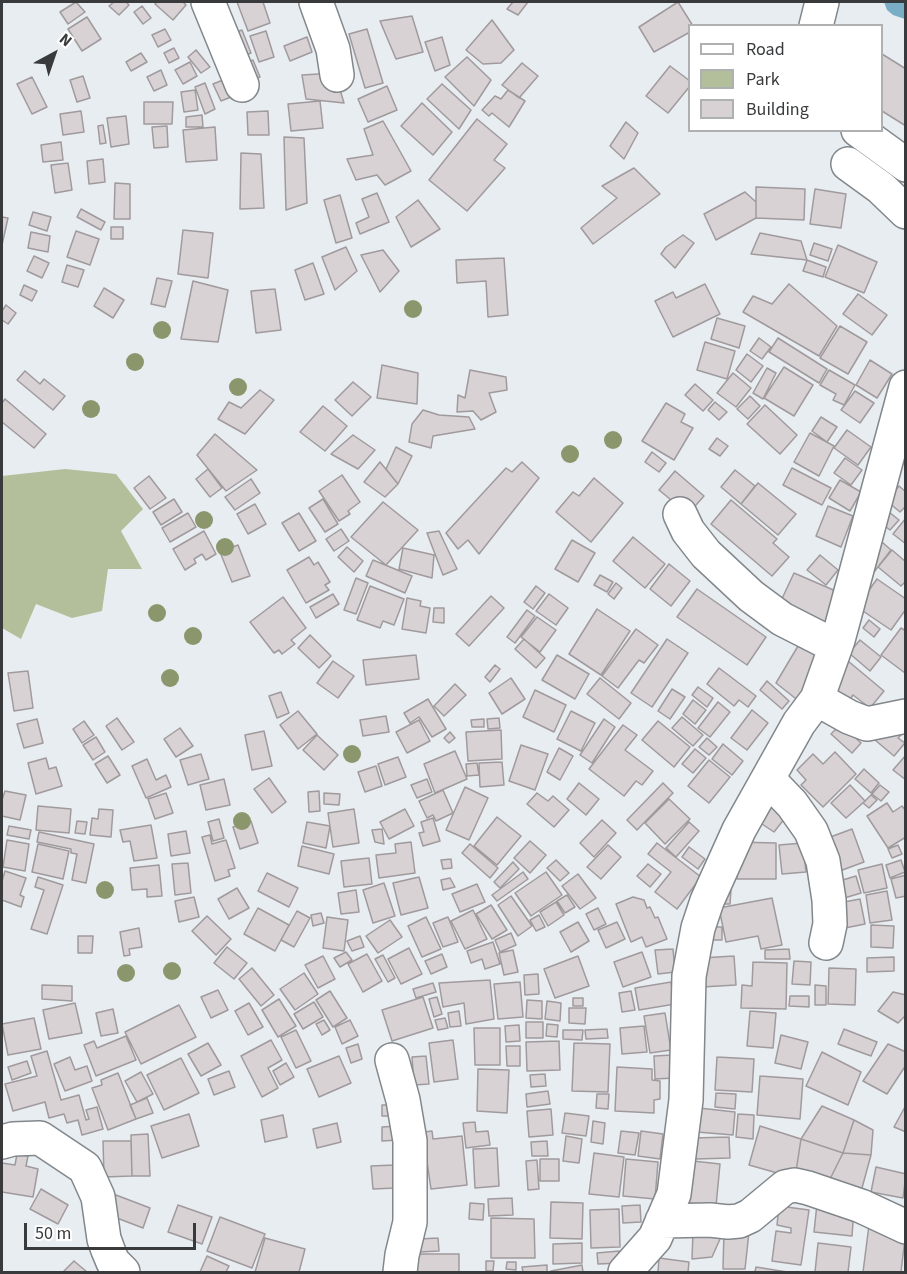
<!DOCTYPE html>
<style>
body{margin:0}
#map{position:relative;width:907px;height:1274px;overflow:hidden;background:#e7edf1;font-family:"Source Sans 3",sans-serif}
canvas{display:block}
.frame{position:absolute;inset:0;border:3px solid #383a3c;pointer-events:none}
.legend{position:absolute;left:688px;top:24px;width:195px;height:108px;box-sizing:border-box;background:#fff;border:2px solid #afb0b1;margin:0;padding:8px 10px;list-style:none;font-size:18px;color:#383a3c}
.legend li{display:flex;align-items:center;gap:12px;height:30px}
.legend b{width:30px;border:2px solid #afb0b1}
.north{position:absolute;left:24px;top:24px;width:60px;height:60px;-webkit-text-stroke:4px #fff;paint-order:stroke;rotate:40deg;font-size:16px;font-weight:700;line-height:24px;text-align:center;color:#383a3c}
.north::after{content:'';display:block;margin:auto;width:21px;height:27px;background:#383a3c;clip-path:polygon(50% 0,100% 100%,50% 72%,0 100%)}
.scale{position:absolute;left:24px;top:1223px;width:172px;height:27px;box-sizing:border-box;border:3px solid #383a3c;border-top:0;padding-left:8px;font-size:18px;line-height:21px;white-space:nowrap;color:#383a3c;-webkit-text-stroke:4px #fff;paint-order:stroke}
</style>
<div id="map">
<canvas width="907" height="1274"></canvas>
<div class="frame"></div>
<ul class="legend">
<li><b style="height:8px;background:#fff"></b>Road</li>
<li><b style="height:16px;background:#b3bf9b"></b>Park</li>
<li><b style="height:16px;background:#d8d2d5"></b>Building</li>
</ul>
<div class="north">N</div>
<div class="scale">50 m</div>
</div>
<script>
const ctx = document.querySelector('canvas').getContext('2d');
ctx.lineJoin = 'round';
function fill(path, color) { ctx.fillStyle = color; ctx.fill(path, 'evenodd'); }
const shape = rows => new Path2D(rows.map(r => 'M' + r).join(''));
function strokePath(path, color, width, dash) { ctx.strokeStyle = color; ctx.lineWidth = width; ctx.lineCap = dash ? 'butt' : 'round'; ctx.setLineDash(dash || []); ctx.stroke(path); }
const green = shape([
 [65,469,116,474,143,509,121,531,142,569,108,569,102,611,72,618,36,604,21,639,2,628,2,476]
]);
const water = shape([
 [884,2,905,2,905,19,893,15,887,10]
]);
const building = shape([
 [76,2,85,12,68,24,60,12,76,2],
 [114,2,126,2,129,5,119,15,109,6,114,2],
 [157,2,183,2,186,5,173,20,155,4,157,2],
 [237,2,263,2,270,23,248,31,237,2],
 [513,2,528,2,518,15,507,9,513,2],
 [678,2,693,26,690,26,690,32,654,52,639,27,678,2],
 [142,6,151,18,143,24,134,12,142,6],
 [412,16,423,52,396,59,380,21,412,16],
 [87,17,101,39,82,51,68,29,87,17],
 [492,20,514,50,501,63,483,64,466,50,492,20],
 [165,29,171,40,158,47,152,35,165,29],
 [367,29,383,83,365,88,349,34,367,29],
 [242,30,251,53,235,59,226,36,242,30],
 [266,31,274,57,259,62,250,36,266,31],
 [307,37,312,52,290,61,284,46,307,37],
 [442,37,450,65,435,71,425,42,442,37],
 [174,48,179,58,169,63,164,53,174,48],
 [196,50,210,67,201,73,188,57,196,50],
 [141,53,147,62,131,71,126,62,141,53],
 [882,54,906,69,906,126,882,111,882,54],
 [467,57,491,80,474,106,445,77,467,57],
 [253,60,260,77,243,83,237,66,253,60],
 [190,62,197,76,183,84,175,70,190,62],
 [522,63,538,76,519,98,502,85,522,63],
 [670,66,690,81,690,86,668,113,646,96,670,66],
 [161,70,167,85,154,91,147,77,161,70],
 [335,73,344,103,306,99,302,75,335,73],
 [83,76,90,98,77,102,70,80,83,76],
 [32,77,47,107,32,114,17,84,32,77],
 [223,80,231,97,221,101,213,84,223,80],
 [205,83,215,109,205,114,195,87,205,83],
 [442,84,471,110,459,129,427,99,442,84],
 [387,86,397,110,368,122,358,99,387,86],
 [195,90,198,110,184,112,181,92,195,90],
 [508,90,525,101,509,127,492,113,489,116,482,110,495,96,501,99,508,90],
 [320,101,323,128,291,131,288,104,320,101],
 [144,102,173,102,172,124,144,124,144,102],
 [422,103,452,132,433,155,401,126,422,103],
 [81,111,84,132,63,135,60,114,81,111],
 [268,111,269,135,248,135,247,112,268,111],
 [202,115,203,127,186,127,186,117,202,115],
 [126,116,129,144,111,147,107,118,126,116],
 [477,119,507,144,494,160,505,168,467,211,429,180,477,119],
 [383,121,411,171,385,185,377,175,356,180,347,159,373,155,364,129,383,121],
 [626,122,638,133,624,159,610,146,626,122],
 [103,125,106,143,100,144,98,126,103,125],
 [167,126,168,147,154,148,152,127,167,126],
 [215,127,217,160,186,162,183,130,215,127],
 [284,137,304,138,307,203,286,210,284,137],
 [61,142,63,160,43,162,41,145,61,142],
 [241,153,261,154,264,208,240,209,241,153],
 [103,159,105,182,89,184,87,161,103,159],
 [68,163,72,190,55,193,51,165,68,163],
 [634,168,660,194,593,244,581,228,617,198,602,186,634,168],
 [115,183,130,184,130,219,114,219,115,183],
 [756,187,805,189,804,220,756,218,756,187],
 [815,189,846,194,841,228,810,224,815,189],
 [745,192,756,202,756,218,716,240,704,214,745,192],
 [377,193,389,222,360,234,356,223,369,217,362,199,377,193],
 [340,195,352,238,336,243,324,200,340,195],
 [418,200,440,229,411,247,396,217,418,200],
 [81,209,105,222,101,230,77,217,81,209],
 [33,212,51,217,47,231,29,225,33,212],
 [2,217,8,218,2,245,2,217],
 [111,227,123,227,123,239,111,239,111,227],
 [183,230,213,233,208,278,178,274,183,230],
 [76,231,99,239,90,265,67,257,76,231],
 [31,232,50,236,48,252,28,248,31,232],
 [760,233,801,241,807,260,751,254,760,233],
 [683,235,694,243,675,268,661,254,666,247,683,235],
 [814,243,832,249,828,261,810,255,814,243],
 [838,245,877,262,864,293,825,277,838,245],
 [346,247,357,271,335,290,322,257,346,247],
 [383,250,399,271,380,292,361,255,383,250],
 [34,256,49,263,42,278,27,271,34,256],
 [504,258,508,315,488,317,486,281,457,283,456,260,504,258],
 [807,260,826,267,823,277,803,271,807,260],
 [313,263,324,294,305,300,295,270,313,263],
 [67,265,84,270,78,287,62,282,67,265],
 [157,278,172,281,165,307,151,304,157,278],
 [193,281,228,290,218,342,181,339,193,281],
 [705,284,720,314,673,337,655,301,673,292,676,298,705,284],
 [789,284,837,326,819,356,743,312,753,296,772,304,789,284],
 [24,285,37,291,32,301,20,295,24,285],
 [104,288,124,300,113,318,94,306,104,288],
 [275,289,281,330,256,333,251,291,275,289],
 [858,294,887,315,872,335,843,314,858,294],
 [6,305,16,313,8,324,2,320,2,311,6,305],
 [717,318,745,326,739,348,711,339,717,318],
 [840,326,867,342,848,374,820,358,840,326],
 [759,338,771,347,762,359,750,351,759,338],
 [778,338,827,369,819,383,769,352,778,338],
 [705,342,735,351,727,379,697,370,705,342],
 [747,354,763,366,751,382,736,370,747,354],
 [870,360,892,374,877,398,856,385,870,360],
 [382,365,418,373,417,404,377,398,382,365],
 [784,367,813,385,794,416,764,398,784,367],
 [767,368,776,373,763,399,753,393,767,368],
 [470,370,506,377,507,390,489,393,496,412,481,420,473,411,457,412,458,395,465,398,470,370],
 [829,370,855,385,844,405,833,400,836,394,820,385,829,370],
 [25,371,40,384,44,379,65,396,53,410,17,380,25,371],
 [733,373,751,388,736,407,717,393,733,373],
 [353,382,371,397,352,416,335,400,353,382],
 [695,384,713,400,703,411,685,395,695,384],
 [260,390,274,400,245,434,218,419,229,402,241,408,260,390],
 [855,391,874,403,860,423,841,410,855,391],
 [750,396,760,406,748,419,737,409,750,396],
 [5,399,46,434,34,448,2,422,2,403,5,399],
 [715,402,727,412,719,420,708,410,715,402],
 [666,403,685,414,681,422,693,428,674,460,642,441,666,403],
 [765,405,797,435,780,454,747,424,765,405],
 [323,406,347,426,325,451,300,432,323,406],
 [423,410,439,415,469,417,475,429,433,436,431,448,409,442,412,424,423,410],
 [821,417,837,427,827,442,812,431,821,417],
 [847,430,871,447,858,465,834,448,847,430],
 [810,433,834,446,819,476,794,462,810,433],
 [215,434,257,470,226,491,197,455,215,434],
 [353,435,375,450,358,469,331,454,353,435],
 [717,438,728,446,720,456,709,449,717,438],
 [396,447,412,456,398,484,386,469,396,447],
 [652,452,666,463,659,472,645,462,652,452],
 [845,458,862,470,851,485,834,473,845,458],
 [380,462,398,484,385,497,364,482,380,462],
 [522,462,539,478,479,554,468,540,458,549,446,533,506,468,512,472,522,462],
 [792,468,831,488,822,505,783,485,792,468],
 [208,469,222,488,210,497,196,479,208,469],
 [735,470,755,486,741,504,721,487,735,470],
 [675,471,704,496,688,514,659,490,675,471],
 [342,475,360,502,348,511,350,514,339,521,319,491,342,475],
 [149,476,166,498,150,509,134,488,149,476],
 [594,478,623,503,591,542,556,512,573,492,579,496,594,478],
 [251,479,260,493,235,510,225,497,251,479],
 [840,480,861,492,850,511,829,498,840,480],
 [758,483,796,514,778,535,741,504,758,483],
 [899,486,906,492,906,506,900,512,887,501,899,486],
 [174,499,182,512,161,525,153,512,174,499],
 [323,499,338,524,325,532,309,508,323,499],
 [731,500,777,539,773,543,789,557,772,576,711,524,731,500],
 [383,502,418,530,386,565,351,537,383,502],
 [255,504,266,524,248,534,237,514,255,504],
 [828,506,853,516,841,547,816,536,828,506],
 [889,512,899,520,890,530,880,522,889,512],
 [188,513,196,527,170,542,162,528,188,513],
 [299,513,316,541,299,551,282,523,299,513],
 [906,518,906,544,893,534,906,518],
 [341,529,349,541,334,551,326,539,341,529],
 [204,531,216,554,206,560,202,554,194,559,196,563,185,570,173,549,204,531],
 [439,531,457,569,443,575,427,533,439,531],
 [633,537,665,564,645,588,613,561,633,537],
 [572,540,595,553,578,582,555,569,572,540],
 [882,542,891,550,874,572,864,564,882,542],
 [238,545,250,576,232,582,220,552,238,545],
 [347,547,363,561,354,572,338,557,347,547],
 [403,548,434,555,432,578,399,569,403,548],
 [892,550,906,562,906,581,901,586,878,567,892,550],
 [820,555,838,570,826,585,807,570,820,555],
 [309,557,314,565,318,562,330,582,325,585,329,590,306,603,287,570,309,557],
 [373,560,412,576,405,593,366,576,373,560],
 [669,564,690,581,671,606,650,589,669,564],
 [794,573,838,592,824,625,779,605,794,573],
 [600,575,613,582,607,592,594,585,600,575],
 [356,578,368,583,356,614,344,610,356,578],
 [877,579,906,599,906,609,891,630,857,607,877,579],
 [616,583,622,588,614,599,608,594,616,583],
 [370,586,404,599,394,625,383,621,380,628,357,620,370,586],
 [536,586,545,593,533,609,524,602,536,586],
 [697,589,766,637,747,665,677,617,697,589],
 [333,594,339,604,316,618,310,607,333,594],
 [549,594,568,608,556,625,536,611,549,594],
 [491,596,504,608,469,646,456,634,491,596],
 [283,597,306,628,291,640,295,644,282,654,279,650,274,653,250,622,283,597],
 [407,598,421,601,420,606,430,608,426,633,402,629,407,598],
 [434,608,444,608,444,623,433,622,434,608],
 [597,609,630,631,601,675,569,654,597,609],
 [527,610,535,616,515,643,507,637,527,610],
 [537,617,556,630,540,652,521,637,537,617],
 [869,620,880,629,874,637,863,628,869,620],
 [901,628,906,631,905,673,881,655,901,628],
 [636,629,658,645,644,663,639,660,618,688,602,676,636,629],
 [310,635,331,656,319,668,298,648,310,635],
 [524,639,545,658,536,668,515,649,524,639],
 [667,639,688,653,652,707,631,693,667,639],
 [860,640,881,657,870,671,849,653,860,640],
 [801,641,827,655,800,702,776,683,801,641],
 [416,655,419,679,366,685,363,660,416,655],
 [557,655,589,674,575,699,542,680,557,655],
 [333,661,354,676,338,698,317,683,333,661],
 [848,661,884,691,870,708,853,695,848,702,828,686,848,661],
 [495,665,500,669,490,682,485,677,495,665],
 [719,668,756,696,748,707,739,700,734,706,707,684,719,668],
 [28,671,33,708,14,711,8,673,28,671],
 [511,678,525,699,502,714,489,693,511,678],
 [600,678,631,703,619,719,587,694,600,678],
 [767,681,789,701,782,709,760,690,767,681],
 [455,684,466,695,444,716,434,706,455,684],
 [698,687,713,698,707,707,692,695,698,687],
 [672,689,685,697,670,719,658,711,672,689],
 [535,690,566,705,554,732,523,717,535,690],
 [281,692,289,713,277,718,269,696,281,692],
 [428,699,446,729,432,737,419,717,410,723,404,713,428,699],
 [693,700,706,710,695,724,683,714,693,700],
 [718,702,730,712,710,737,698,728,718,702],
 [752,710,768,723,747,750,731,738,752,710],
 [298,711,317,734,298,749,280,725,298,711],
 [571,711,595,723,581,751,557,739,571,711],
 [386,716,389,732,363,736,360,720,386,716],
 [682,717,703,735,693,746,672,728,682,717],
 [117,718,134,742,122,750,106,726,117,718],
 [499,718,500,728,488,729,487,719,499,718],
 [37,719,43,743,24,748,17,724,37,719],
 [484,719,484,727,472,727,471,720,484,719],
 [604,719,615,727,592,763,580,755,604,719],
 [419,720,430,741,407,753,396,732,419,720],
 [84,721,94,735,82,743,73,729,84,721],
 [658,721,690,747,674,767,642,740,658,721],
 [841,724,861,743,852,753,831,734,841,724],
 [623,725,637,735,625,750,653,771,642,785,636,781,624,796,589,769,623,725],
 [895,727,902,734,898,738,905,743,894,756,875,740,885,728,895,727],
 [180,728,193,746,176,757,164,739,180,728],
 [501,730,502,759,468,761,466,732,501,730],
 [264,731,272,766,252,770,245,735,264,731],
 [450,732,455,738,449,743,444,738,450,732],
 [317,735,338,755,324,770,303,750,317,735],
 [96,737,105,752,93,760,83,745,96,737],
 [707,738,717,747,709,755,699,747,707,738],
 [723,744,743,761,732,775,712,759,723,744],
 [521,745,548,754,535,790,509,781,521,745],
 [559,748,573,756,560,780,547,772,559,748],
 [695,749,706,758,693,773,682,764,695,749],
 [455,751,467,779,435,793,424,764,455,751],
 [835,752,856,774,823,807,801,785,806,780,797,770,813,754,823,764,835,752],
 [201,754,209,779,188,785,180,760,201,754],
 [906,755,906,780,893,770,906,755],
 [108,756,120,775,107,783,95,764,108,756],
 [398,757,406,777,385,785,378,764,398,757],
 [46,758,49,769,56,767,62,786,36,794,28,763,46,758],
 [147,759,156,780,166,775,171,787,146,798,132,766,147,759],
 [709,760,730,777,709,803,688,786,709,760],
 [502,762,504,785,480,787,479,763,502,762],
 [477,763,479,775,467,776,466,764,477,763],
 [376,766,382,786,365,792,358,772,376,766],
 [864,769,879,783,871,793,855,779,864,769],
 [269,778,286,802,272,813,254,789,269,778],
 [224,779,230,805,206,810,200,785,224,779],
 [427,779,432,792,417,798,411,785,427,779],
 [579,783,599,799,586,815,567,799,579,783],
 [663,783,673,793,637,830,627,820,663,783],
 [850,785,865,801,846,818,831,803,850,785],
 [880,785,889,792,881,801,872,794,880,785],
 [465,787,488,798,469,840,446,830,465,787],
 [443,790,453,813,436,821,433,815,427,818,419,801,443,790],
 [5,791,26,795,20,820,2,816,2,800,5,791],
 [319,791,320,811,309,812,308,792,319,791],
 [166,793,173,813,155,819,148,799,166,793],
 [324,793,340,794,339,805,324,804,324,793],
 [537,793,548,801,553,796,569,810,554,827,527,804,537,793],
 [871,795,877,800,869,808,863,803,871,795],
 [769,798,789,813,774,832,753,818,769,798],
 [669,799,690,819,665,844,645,823,669,799],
 [887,803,893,812,902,806,906,811,906,837,888,848,867,816,887,803],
 [38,806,71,809,69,833,36,830,38,806],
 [99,809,113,810,111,837,90,835,92,818,98,819,99,809],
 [354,809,359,843,333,847,328,813,354,809],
 [405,809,414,826,389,839,380,822,405,809],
 [497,817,521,836,497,865,474,846,497,817],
 [433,818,440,841,423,846,419,833,424,832,421,822,433,818],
 [219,819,224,838,213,841,208,822,219,819],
 [602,820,616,833,594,857,580,843,602,820],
 [77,821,87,822,85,834,75,833,77,821],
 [251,821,258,843,240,849,233,827,251,821],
 [307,822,330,826,326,848,303,843,307,822],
 [689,822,699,831,676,857,666,848,689,822],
 [151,825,157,858,134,861,130,841,123,842,120,830,151,825],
 [9,826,31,830,29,839,7,835,9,826],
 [382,829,384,844,375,842,372,830,382,829],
 [852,829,864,862,837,872,825,839,852,829],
 [186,831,190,853,171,856,168,834,186,831],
 [39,832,94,844,86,883,72,880,77,854,71,853,71,849,37,842,39,832],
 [210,835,212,844,226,840,235,868,228,870,230,876,215,881,202,837,210,835],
 [7,840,29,844,25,871,3,867,7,840],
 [530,841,546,855,530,873,514,858,530,841],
 [411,842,415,873,379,878,376,855,396,853,395,844,411,842],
 [737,842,776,843,776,879,737,879,737,842],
 [657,843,701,877,677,909,655,892,671,872,648,854,657,843],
 [803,843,806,872,782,874,779,845,803,843],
 [38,844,69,851,63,879,32,872,38,844],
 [470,844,498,868,490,878,462,853,470,844],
 [608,845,621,857,601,879,587,867,608,845],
 [898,845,902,854,892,858,888,849,898,845],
 [302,846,334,854,329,874,298,866,302,846],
 [689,847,705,859,698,869,682,857,689,847],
 [369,858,372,884,344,887,341,861,369,858],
 [451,859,452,868,443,869,441,860,451,859],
 [556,860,569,873,560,881,547,868,556,860],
 [901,860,905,872,890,878,886,865,901,860],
 [513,862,519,869,500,888,494,882,513,862],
 [188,863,191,893,175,895,172,864,188,863],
 [648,864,661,874,650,887,637,876,648,864],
 [882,864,887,888,864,893,858,870,882,864],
 [159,865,162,896,147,897,147,889,132,890,130,868,159,865],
 [5,871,26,878,20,895,24,897,21,907,2,900,2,881,5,871],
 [523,872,528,879,497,901,492,895,523,872],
 [546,872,562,895,531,916,515,893,546,872],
 [267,873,298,888,289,907,258,891,267,873],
 [578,874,596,898,580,909,562,886,578,874],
 [906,875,906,896,896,898,891,879,906,875],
 [856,876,861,893,841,899,836,882,856,876],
 [38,877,63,885,47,934,31,929,44,890,35,887,38,877],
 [419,877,428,908,401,915,393,883,419,877],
 [450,878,455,887,443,890,441,880,450,878],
 [384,883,395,916,373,923,363,890,384,883],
 [477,884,485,902,460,912,452,894,477,884],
 [237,888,249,908,229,919,218,899,237,888],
 [721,889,731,889,730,904,720,904,721,889],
 [356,890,359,912,341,914,338,893,356,890],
 [887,891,892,920,870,923,866,895,887,891],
 [567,895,575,907,565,913,557,901,567,895],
 [511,896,532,926,518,936,498,905,511,896],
 [194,897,199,917,179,922,175,901,194,897],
 [633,897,644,900,647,908,650,907,655,918,658,917,667,939,646,947,642,937,631,942,616,904,633,897],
 [772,898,782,945,761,949,758,936,726,942,719,908,772,898],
 [860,899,865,924,845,928,839,903,860,899],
 [556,902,564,915,548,926,540,912,556,902],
 [491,905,507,930,492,939,476,914,491,905],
 [258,908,289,925,275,951,244,934,258,908],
 [598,908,606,924,594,930,586,914,598,908],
 [473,910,487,939,465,949,451,921,473,910],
 [297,911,310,918,294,947,281,940,297,911],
 [321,913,324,923,313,926,311,915,321,913],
 [539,915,545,927,536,931,530,920,539,915],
 [207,916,231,939,216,955,192,931,207,916],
 [327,917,348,920,344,951,323,948,327,917],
 [426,917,441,949,422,957,408,926,426,917],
 [448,917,458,942,443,947,433,923,448,917],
 [390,920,402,937,378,953,366,936,390,920],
 [578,922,589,941,571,952,560,932,578,922],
 [617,922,625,939,606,948,598,930,617,922],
 [871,925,894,926,893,948,871,947,871,925],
 [712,927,722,927,722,940,712,940,712,927],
 [139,928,142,947,129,949,130,955,124,956,120,932,139,928],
 [511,933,516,945,500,952,495,940,511,933],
 [78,936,93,936,92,953,78,953,78,936],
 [360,936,364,947,352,951,347,941,360,936],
 [493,942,500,964,485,969,482,959,471,963,467,951,493,942],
 [227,947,247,963,234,979,214,963,227,947],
 [409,948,422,974,401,984,388,959,409,948],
 [673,949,675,972,658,974,655,950,673,949],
 [789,949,790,959,765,959,765,950,789,949],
 [513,950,518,972,504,975,499,953,513,950],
 [346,952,352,960,340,967,334,958,346,952],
 [642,952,651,977,623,987,614,962,642,952],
 [367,954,382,981,363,992,348,964,367,954],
 [442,954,447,967,431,974,425,961,442,954],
 [383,955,395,978,388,982,375,959,383,955],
 [323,956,335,979,318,988,305,965,323,956],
 [578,956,589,986,555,998,544,969,578,956],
 [734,956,736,985,702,987,701,958,734,956],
 [894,957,894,971,867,972,867,958,894,957],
 [794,961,811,962,810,985,792,984,794,961],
 [753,962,787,963,786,1009,741,1008,742,985,752,986,753,962],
 [252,968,274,995,261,1006,239,979,252,968],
 [829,968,856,969,855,1005,828,1004,829,968],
 [304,973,318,994,295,1010,280,989,304,973],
 [538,974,539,994,525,995,524,975,538,974],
 [490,980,494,1019,466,1024,464,1003,443,1007,439,983,490,980],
 [520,982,523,1017,498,1019,494,984,520,982],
 [671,982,675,1004,639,1010,635,988,671,982],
 [433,983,436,992,416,998,413,989,433,983],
 [42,985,72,986,72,1001,42,999,42,985],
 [815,985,826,986,826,1005,815,1005,815,985],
 [218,990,228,1010,211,1018,201,997,218,990],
 [330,991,347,1018,333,1027,316,1000,330,991],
 [631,991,635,1010,622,1012,619,993,631,991],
 [893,992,906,995,906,1015,898,1023,878,1011,893,992],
 [790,996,809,996,809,1007,789,1006,790,996],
 [423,997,433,1028,392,1041,382,1010,423,997],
 [437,997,442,1014,434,1017,429,999,437,997],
 [573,998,583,998,583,1006,573,1006,573,998],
 [279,999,296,1026,278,1037,262,1010,279,999],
 [527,1000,542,1001,542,1019,526,1018,527,1000],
 [547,1001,561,1003,560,1021,545,1019,547,1001],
 [314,1002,323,1017,303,1029,294,1014,314,1002],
 [75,1003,82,1033,49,1039,43,1010,75,1003],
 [249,1003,263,1027,248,1035,235,1011,249,1003],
 [179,1005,196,1037,141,1064,125,1032,179,1005],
 [569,1008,586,1008,585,1024,569,1023,569,1008],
 [113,1009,118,1033,101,1036,96,1013,113,1009],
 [459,1011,461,1026,450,1027,448,1013,459,1011],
 [750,1011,776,1013,773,1048,747,1046,750,1011],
 [665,1013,671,1050,650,1053,644,1016,665,1013],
 [34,1018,41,1049,8,1055,2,1024,34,1018],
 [445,1018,448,1028,438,1030,435,1020,445,1018],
 [324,1020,330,1030,322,1035,316,1024,324,1020],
 [350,1020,358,1036,342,1044,335,1027,350,1020],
 [526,1022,543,1022,543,1038,526,1038,526,1022],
 [547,1024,558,1025,557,1037,546,1036,547,1024],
 [519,1025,520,1041,506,1042,505,1026,519,1025],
 [644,1026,647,1052,622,1054,620,1028,644,1026],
 [474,1028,500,1028,500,1065,475,1065,474,1028],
 [607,1029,608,1038,586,1039,585,1030,607,1029],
 [844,1029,877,1042,871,1056,838,1044,844,1029],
 [296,1030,311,1061,296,1068,281,1037,296,1030],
 [563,1030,583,1030,582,1040,563,1039,563,1030],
 [781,1035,808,1042,801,1069,775,1063,781,1035],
 [126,1036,136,1060,96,1076,84,1045,94,1041,97,1048,126,1036],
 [271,1040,282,1060,268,1068,278,1088,262,1097,241,1056,271,1040],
 [453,1040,458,1079,434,1082,429,1043,453,1040],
 [559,1041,560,1070,527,1071,526,1042,559,1041],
 [208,1043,221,1065,201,1076,188,1054,208,1043],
 [574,1043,610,1044,608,1092,572,1091,574,1043],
 [358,1044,362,1059,351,1063,346,1048,358,1044],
 [888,1044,906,1052,906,1065,887,1094,863,1081,888,1044],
 [506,1046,520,1046,520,1066,507,1066,506,1046],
 [47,1051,61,1100,79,1095,86,1120,89,1119,86,1110,97,1107,103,1129,82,1135,78,1120,67,1123,64,1114,49,1118,45,1102,13,1111,5,1084,37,1076,31,1056,47,1051],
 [822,1052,861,1072,848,1105,806,1086,822,1052],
 [672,1055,674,1078,655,1079,654,1056,672,1055],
 [339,1056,351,1083,319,1097,307,1069,339,1056],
 [426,1056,429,1084,414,1085,412,1057,426,1056],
 [70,1057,75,1070,87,1066,92,1081,65,1091,54,1064,70,1057],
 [717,1057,754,1059,752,1092,715,1090,717,1057],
 [181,1058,199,1093,164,1110,147,1075,181,1058],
 [27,1061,31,1073,12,1080,8,1067,27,1061],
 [286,1063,294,1077,280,1085,273,1071,286,1063],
 [617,1067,652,1069,652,1080,660,1081,660,1099,654,1100,654,1113,615,1111,617,1067],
 [478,1069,509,1070,507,1113,477,1111,478,1069],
 [229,1071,235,1087,214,1095,208,1079,229,1071],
 [141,1072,153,1094,137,1102,125,1081,141,1072],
 [118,1073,136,1119,108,1130,92,1088,102,1085,101,1080,118,1073],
 [545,1074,546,1086,531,1087,530,1075,545,1074],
 [760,1076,803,1079,800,1119,757,1115,760,1076],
 [548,1091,550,1104,527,1107,526,1094,548,1091],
 [716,1093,736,1094,735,1109,715,1107,716,1093],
 [597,1094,609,1094,608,1109,596,1108,597,1094],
 [147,1098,153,1113,136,1119,130,1105,147,1098],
 [382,1105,388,1105,389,1116,382,1116,382,1105],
 [906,1105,906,1132,894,1127,906,1105],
 [822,1106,854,1120,843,1153,801,1139,822,1106],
 [699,1108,735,1112,733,1135,697,1132,699,1108],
 [551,1109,553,1135,529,1137,527,1111,551,1109],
 [565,1113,589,1116,586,1136,562,1133,565,1113],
 [189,1114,199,1146,162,1158,151,1126,189,1114],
 [738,1114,754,1115,753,1139,736,1137,738,1114],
 [283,1115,287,1137,265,1142,261,1120,283,1115],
 [854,1120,873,1130,871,1155,843,1153,854,1120],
 [593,1121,605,1123,603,1144,591,1142,593,1121],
 [475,1122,476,1132,488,1131,490,1145,466,1148,463,1123,475,1122],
 [337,1123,341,1142,317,1148,313,1129,337,1123],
 [397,1126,398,1140,382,1141,382,1127,397,1126],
 [760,1126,801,1139,795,1178,749,1165,760,1126],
 [432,1131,433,1139,462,1136,467,1185,431,1189,427,1162,421,1162,417,1133,432,1131],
 [621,1131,639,1133,635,1155,618,1153,621,1131],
 [641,1131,663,1134,660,1159,638,1156,641,1131],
 [148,1134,150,1176,132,1176,131,1135,148,1134],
 [566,1136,582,1139,579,1163,563,1161,566,1136],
 [729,1137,730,1158,695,1159,694,1138,729,1137],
 [801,1139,843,1153,828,1183,795,1178,801,1139],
 [103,1141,131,1141,132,1176,104,1177,103,1141],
 [547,1141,548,1156,532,1156,531,1142,547,1141],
 [497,1148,499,1186,475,1188,473,1149,497,1148],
 [594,1153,624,1157,619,1197,589,1194,594,1153],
 [843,1153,871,1155,862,1188,828,1183,843,1153],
 [17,1154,28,1156,26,1166,38,1169,33,1197,2,1192,2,1163,15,1165,17,1154],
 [540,1159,559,1159,559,1181,540,1181,540,1159],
 [626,1159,658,1162,655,1199,623,1196,626,1159],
 [537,1160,539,1189,528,1190,526,1161,537,1160],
 [693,1161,720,1164,716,1206,689,1203,693,1161],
 [394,1165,396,1188,373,1189,371,1166,394,1165],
 [876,1167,906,1174,903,1198,871,1192,876,1167],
 [41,1189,68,1205,58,1224,30,1209,41,1189],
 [116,1195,150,1208,143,1228,109,1215,116,1195],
 [512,1198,513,1215,489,1216,488,1199,512,1198],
 [551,1202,583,1203,582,1239,550,1238,551,1202],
 [470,1203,484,1204,483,1220,469,1219,470,1203],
 [817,1204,854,1208,852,1236,814,1232,817,1204],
 [178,1205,212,1217,202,1244,168,1232,178,1205],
 [640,1205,641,1222,623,1223,622,1206,640,1205],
 [779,1206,809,1210,801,1265,772,1261,776,1231,791,1233,791,1228,777,1225,779,1206],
 [619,1209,620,1247,591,1248,590,1210,619,1209],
 [220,1217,265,1234,252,1268,207,1251,220,1217],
 [491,1218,534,1219,535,1258,491,1258,491,1218],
 [869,1225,906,1230,901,1272,863,1272,869,1225],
 [724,1230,749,1232,745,1269,723,1269,724,1230],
 [724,1230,712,1257,692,1259,693,1231,724,1230],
 [265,1238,305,1249,299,1272,255,1272,265,1238],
 [438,1238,439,1251,420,1252,419,1239,438,1238],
 [582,1243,582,1263,553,1264,553,1244,582,1243],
 [818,1243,851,1247,848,1272,815,1272,818,1243],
 [619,1251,620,1263,598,1264,597,1253,619,1251],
 [417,1254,459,1254,459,1272,417,1272,417,1254],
 [207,1256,229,1266,226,1272,200,1272,207,1256],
 [659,1258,689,1262,688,1272,658,1272,659,1258],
 [74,1261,87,1272,66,1272,64,1271,74,1261],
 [486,1261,494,1261,493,1271,486,1271,486,1261],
 [507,1262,516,1262,516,1270,506,1269,507,1262],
 [547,1265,547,1272,523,1272,522,1267,547,1265],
 [582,1265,583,1272,551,1272,551,1271,582,1265],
 [756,1267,787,1272,755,1272,756,1267]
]);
const minor = shape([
 [208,2,242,85],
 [316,2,333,49,337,75],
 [816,26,822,2],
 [858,130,906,165],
 [848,164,881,188,906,212],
 [680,514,688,531,706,554,751,596,782,619,835,646],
 [817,699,849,717,867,724,906,716],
 [768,779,792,804,811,831,823,861,829,900,830,924,826,943],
 [392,1060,403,1100,410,1141,410,1222,402,1255,400,1272],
 [2,1142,13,1139,40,1138,85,1168,98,1197,104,1239,108,1250,113,1262,123,1272],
 [662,1221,710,1220,728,1222,739,1221,750,1216,785,1187,795,1185,808,1188,861,1206,906,1227],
 [625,1272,655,1238,674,1194,686,1100,689,976,698,928,707,901,739,830,799,723,817,699,838,640,906,387]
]);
const trees = [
 [413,309],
 [162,330],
 [135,362],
 [238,387],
 [91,409],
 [613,440],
 [570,454],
 [204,520],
 [225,547],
 [157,613],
 [193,636],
 [170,678],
 [352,754],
 [242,821],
 [105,890],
 [172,971],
 [126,973]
];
fill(green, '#b3bf9b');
fill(water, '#7aaec7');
fill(building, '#d8d2d5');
strokePath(building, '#a09a9d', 1.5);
strokePath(minor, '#82878b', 36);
strokePath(minor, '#fff', 33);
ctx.fillStyle = '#8b966d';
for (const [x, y] of trees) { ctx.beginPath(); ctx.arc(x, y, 9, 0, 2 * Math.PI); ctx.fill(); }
</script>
